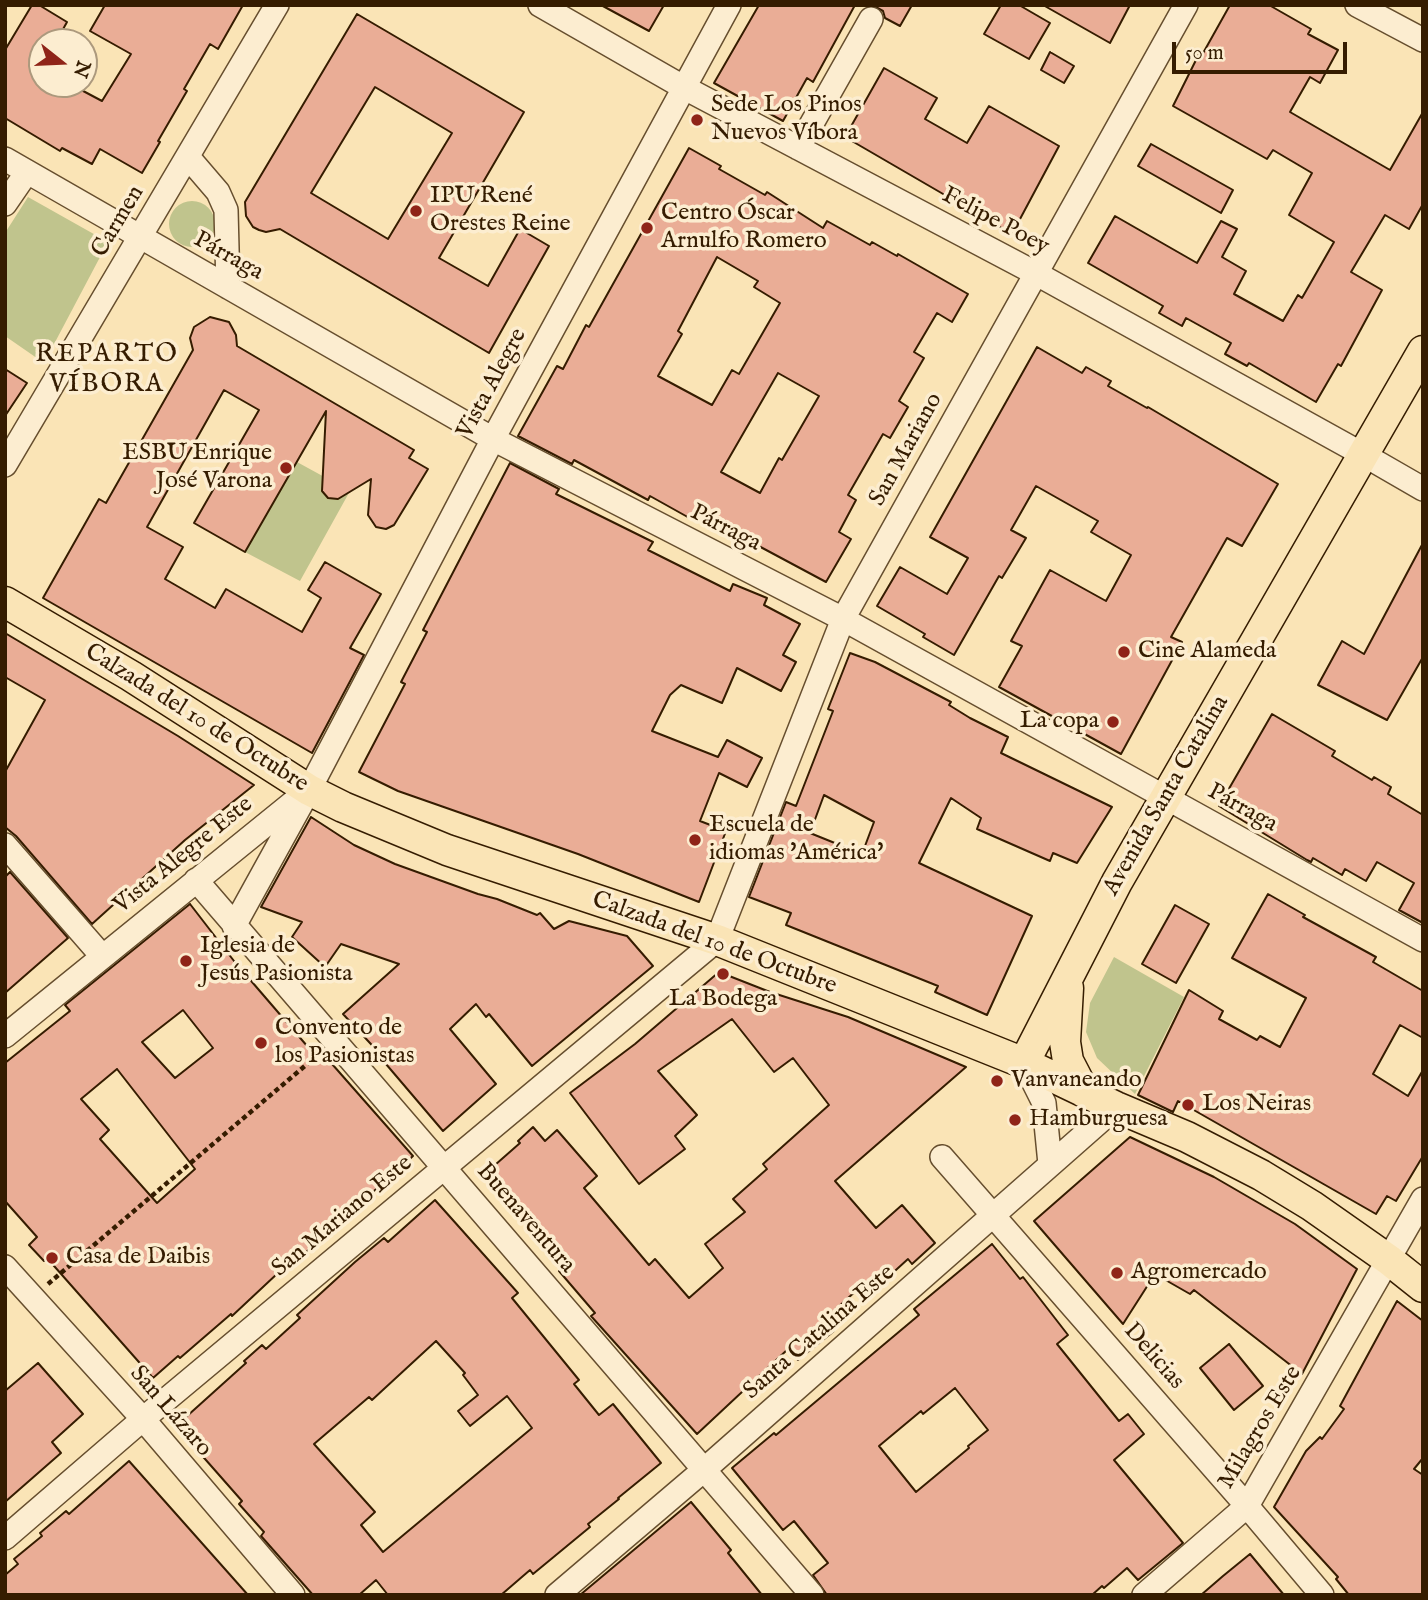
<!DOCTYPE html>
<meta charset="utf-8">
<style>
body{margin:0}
#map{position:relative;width:1428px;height:1600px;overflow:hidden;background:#fae4b6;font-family:"IM FELL English",serif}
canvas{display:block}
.frame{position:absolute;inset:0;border:7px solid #351c00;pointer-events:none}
.north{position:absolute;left:28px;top:28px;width:70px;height:70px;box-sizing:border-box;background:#fcedd0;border:2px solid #ac997d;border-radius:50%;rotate:108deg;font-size:19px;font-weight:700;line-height:28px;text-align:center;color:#351c00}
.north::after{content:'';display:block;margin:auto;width:24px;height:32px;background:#8f2418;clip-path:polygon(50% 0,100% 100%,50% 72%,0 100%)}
.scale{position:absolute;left:1172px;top:42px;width:175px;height:32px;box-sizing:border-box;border:4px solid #351c00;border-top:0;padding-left:9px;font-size:21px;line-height:24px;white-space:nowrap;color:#351c00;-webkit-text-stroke:5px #fcedd0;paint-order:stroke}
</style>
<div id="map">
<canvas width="1428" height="1600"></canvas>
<div class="frame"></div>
<div class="north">N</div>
<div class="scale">50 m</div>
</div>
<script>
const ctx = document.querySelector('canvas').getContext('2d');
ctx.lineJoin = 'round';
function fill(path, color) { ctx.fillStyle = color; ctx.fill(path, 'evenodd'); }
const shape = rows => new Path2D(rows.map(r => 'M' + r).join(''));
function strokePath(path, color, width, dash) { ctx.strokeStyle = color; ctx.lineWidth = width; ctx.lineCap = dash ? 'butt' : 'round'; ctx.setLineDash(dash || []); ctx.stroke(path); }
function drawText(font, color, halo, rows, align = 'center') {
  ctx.font = font + ' "IM FELL English",serif'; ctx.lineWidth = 7; ctx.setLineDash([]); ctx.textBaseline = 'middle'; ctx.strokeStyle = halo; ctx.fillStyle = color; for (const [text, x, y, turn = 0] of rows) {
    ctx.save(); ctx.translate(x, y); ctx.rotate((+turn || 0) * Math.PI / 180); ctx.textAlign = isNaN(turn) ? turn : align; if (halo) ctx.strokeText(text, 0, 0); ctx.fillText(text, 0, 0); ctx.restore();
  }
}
const green = shape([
 [28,197,108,242,44,363,5,336,5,233],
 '169 224a23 23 0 1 1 46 0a23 23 0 1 1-46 0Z',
 [297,462,350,491,300,581,245,552],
 [1114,957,1184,997,1135,1094,1097,1058,1086,1032,1090,1003]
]);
const building = shape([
 [32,5,39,5,67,22,56,42,42,42,42,84,70,84,102,101,131,54,90,31,105,5,243,5,218,49,210,44,184,89,187,91,158,141,160,142,142,173,100,149,92,164,62,148,60,151,5,118,5,50,32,5],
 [601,5,664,5,649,31,601,5],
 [759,5,855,5,813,82,807,78,783,121,714,83,759,5],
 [872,5,912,5,900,26,885,18,883,11,872,5],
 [1001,5,1019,5,1050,23,1029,59,984,34,1001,5],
 [1043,5,1130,5,1110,43,1043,5],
 [1230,5,1269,5,1311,29,1308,34,1338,50,1320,83,1310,77,1290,112,1390,170,1423,112,1423,204,1409,229,1385,215,1351,272,1382,290,1341,366,1338,364,1316,402,1249,363,1247,366,1225,354,1231,343,1186,318,1182,326,1159,313,1163,306,1088,263,1115,216,1197,263,1221,221,1237,229,1222,257,1246,271,1234,294,1283,321,1298,295,1302,298,1334,242,1289,215,1312,173,1273,150,1267,159,1173,106,1199,54,1202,55,1230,5],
 [357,14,524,112,439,258,488,286,520,229,549,246,489,353,280,229,266,232,259,230,253,227,246,216,245,202,248,197,357,14],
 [375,87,452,133,388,239,311,193,375,87],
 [1050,52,1074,66,1064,83,1041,70,1050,52],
 [884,68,937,98,925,119,967,143,989,106,1059,146,1012,234,845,137,884,68],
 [1151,144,1233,190,1221,213,1138,166,1151,144],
 [689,148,721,166,719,169,765,195,767,192,823,228,827,221,870,245,872,242,897,256,898,254,968,294,952,322,937,313,914,352,924,358,899,401,908,407,890,438,883,434,848,495,856,500,839,532,851,539,826,582,697,513,693,520,650,496,648,500,574,460,572,464,518,436,557,366,563,369,586,325,589,327,689,148],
 [717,257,758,281,754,287,780,303,739,374,732,370,712,405,658,376,682,334,678,331,717,257],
 [778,373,819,396,782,460,779,458,760,493,721,472,778,373],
 [210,317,229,322,236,335,237,346,414,450,409,458,428,469,394,525,386,529,376,527,368,515,371,479,338,499,328,498,322,491,326,411,245,552,194,523,259,410,224,390,147,527,183,547,165,579,215,608,226,589,302,632,321,598,308,590,325,562,381,594,350,648,364,655,312,753,43,598,99,499,106,503,193,350,190,338,194,327,210,317],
 [1037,347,1082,373,1086,367,1111,381,1108,386,1147,408,1148,407,1278,484,1242,546,1227,538,1171,637,1182,642,1121,754,999,687,1022,646,1011,641,1050,570,1106,601,1131,555,1091,532,1098,521,1036,486,1011,530,1026,538,1002,578,999,576,954,655,923,637,925,634,877,606,900,567,947,594,968,558,930,537,1037,347],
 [5,369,27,383,5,416,5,369],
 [510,463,559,489,556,494,653,542,648,550,730,591,733,584,767,598,764,605,800,624,783,655,796,662,781,691,737,668,722,703,681,685,670,695,652,731,718,757,727,740,762,758,747,787,719,773,700,821,726,831,699,902,578,854,398,791,359,772,405,684,401,682,427,632,423,630,510,463],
 [1423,543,1423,657,1387,720,1318,685,1342,641,1364,654,1423,543],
 [5,633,178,736,254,785,185,840,92,924,16,836,5,827,5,772,45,700,5,677,5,633],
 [850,653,875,662,951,702,949,705,970,718,1008,737,1001,753,1112,807,1077,863,1053,853,1050,861,977,829,981,818,951,798,919,863,1032,916,987,1015,935,992,938,986,786,925,791,913,749,897,786,802,796,806,833,711,828,709,850,653],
 [824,795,874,822,862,854,810,833,824,795],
 [1272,714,1335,751,1332,756,1372,780,1374,777,1391,787,1388,794,1423,815,1423,923,1399,910,1414,883,1377,862,1366,881,1345,869,1342,875,1313,858,1311,862,1307,860,1219,806,1272,714],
 [311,817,354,845,395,864,478,894,497,899,537,915,540,913,554,929,569,921,627,936,653,966,532,1066,489,1014,486,1017,476,1004,450,1029,496,1084,443,1131,380,1057,382,1056,343,1014,399,964,341,944,325,967,292,937,302,922,261,907,311,817],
 [10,872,68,938,5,993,5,877,10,872],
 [1268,894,1305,915,1303,917,1376,957,1373,962,1423,991,1423,1038,1400,1025,1373,1074,1408,1096,1423,1070,1423,1156,1396,1201,1387,1196,1376,1214,1178,1101,1173,1112,1138,1095,1189,990,1223,1011,1219,1019,1257,1040,1260,1036,1280,1047,1306,998,1232,958,1268,894],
 [190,904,234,961,320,1061,325,1056,413,1156,296,1261,294,1258,232,1316,231,1314,180,1358,178,1356,153,1378,47,1258,44,1261,29,1245,37,1237,5,1201,5,1063,70,1011,65,1005,190,904],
 [183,1010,213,1048,175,1078,142,1042,183,1010],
 [117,1069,195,1169,157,1203,100,1139,109,1130,81,1099,117,1069],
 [1175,905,1209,924,1176,983,1142,964,1175,905],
 [719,972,770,992,848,1017,966,1067,835,1181,876,1228,902,1205,935,1243,912,1264,908,1259,886,1279,883,1276,862,1294,858,1289,825,1319,834,1331,798,1360,788,1349,697,1434,591,1316,595,1313,559,1271,563,1268,537,1238,542,1234,487,1172,520,1143,518,1141,533,1127,545,1141,557,1130,597,1176,584,1188,649,1265,655,1259,689,1298,723,1268,705,1244,745,1212,733,1199,767,1169,763,1164,829,1105,793,1058,774,1072,732,1019,658,1071,697,1115,675,1136,685,1149,639,1184,570,1093,635,1044,719,972],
 [1130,1137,1214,1177,1295,1224,1357,1269,1302,1374,1194,1290,1190,1294,1155,1274,1123,1324,1034,1221,1130,1137],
 [435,1200,518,1293,512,1298,579,1380,574,1384,599,1415,613,1404,661,1463,618,1498,619,1499,588,1524,590,1527,533,1574,530,1570,501,1595,388,1595,376,1580,359,1595,313,1595,261,1536,264,1532,239,1504,242,1501,176,1426,246,1363,244,1361,262,1345,266,1349,300,1318,297,1315,355,1262,384,1238,388,1242,435,1200],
 [436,1341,465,1373,463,1375,478,1395,458,1411,470,1426,507,1396,532,1428,383,1552,361,1525,375,1512,314,1444,369,1397,372,1400,436,1341],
 [992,1244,1020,1279,1023,1277,1068,1335,1057,1344,1119,1421,1128,1414,1144,1434,1114,1460,1183,1543,1138,1580,1127,1568,1104,1588,1102,1586,1092,1595,827,1595,813,1575,828,1563,794,1521,783,1530,732,1468,774,1433,776,1435,919,1315,914,1309,992,1244],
 [955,1388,988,1430,968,1446,969,1448,916,1492,879,1446,921,1411,923,1414,955,1388],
 [1397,1301,1423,1321,1423,1458,1414,1469,1423,1475,1423,1595,1349,1595,1336,1579,1338,1577,1274,1507,1306,1451,1320,1437,1322,1439,1344,1409,1340,1406,1397,1301],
 [1229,1344,1263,1386,1234,1410,1200,1368,1229,1344],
 [38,1363,83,1414,52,1442,61,1453,5,1502,5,1391,38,1363],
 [129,1461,248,1595,5,1595,5,1575,18,1564,14,1559,42,1536,40,1533,66,1511,69,1514,129,1461],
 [691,1502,731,1550,728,1553,762,1595,580,1595,691,1502],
 [1250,1554,1284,1595,1201,1595,1223,1576,1250,1554]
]);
const path = shape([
 [48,1284,319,1054]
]);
const minor = shape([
 [540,5,683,87,1037,274,1364,455,1423,489],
 [1357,5,1423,40],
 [798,148,871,19],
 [188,157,218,192,226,210,228,287],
 [5,159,493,439,843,619,1423,940],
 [5,204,27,172],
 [5,465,277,5],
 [5,845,102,956],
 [196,880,812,1595],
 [234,926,309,790,493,439,729,5],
 [5,1036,301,796],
 [1024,1063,1044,1103,1050,1164],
 [942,1157,1247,1506,1322,1595],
 [5,1267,143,1419,293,1595],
 [5,1538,143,1419,717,940,843,619,1186,5],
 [557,1595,705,1469,1116,1107],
 [1144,1595,1247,1506,1423,1199]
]);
const major = shape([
 [5,602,131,676,309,790,343,807,447,850,717,940,1024,1063,1116,1107,1187,1137,1261,1175,1312,1206,1389,1260,1423,1287],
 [1068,988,1065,1042,1068,1061,1084,1092],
 [1024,1063,1117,882,1423,351]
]);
const markers = [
 [697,120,7,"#8f2418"],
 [416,211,7,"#8f2418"],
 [647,228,7,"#8f2418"],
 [286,468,7,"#8f2418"],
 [1124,652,7,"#8f2418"],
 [1113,722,7,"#8f2418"],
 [695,840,7,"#8f2418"],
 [186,961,7,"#8f2418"],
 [723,974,7,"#8f2418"],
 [261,1043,7,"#8f2418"],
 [997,1081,7,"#8f2418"],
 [1188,1105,7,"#8f2418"],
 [1015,1120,7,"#8f2418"],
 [52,1258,7,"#8f2418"],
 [1117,1273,7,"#8f2418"]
];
const poiNames = [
 ["Sede Los Pinos",711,106],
 ["Nuevos Víbora",711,134],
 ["IPU René",430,197],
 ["Orestes Reine",430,225],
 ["Centro Óscar",661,214],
 ["Arnulfo Romero",661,242],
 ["ESBU Enrique",272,454,"right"],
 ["José Varona",272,482,"right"],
 ["Cine Alameda",1138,652],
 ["La copa",1099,722,"right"],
 ["Escuela de",709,826],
 ["idiomas 'América'",709,854],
 ["Iglesia de",200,947],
 ["Jesús Pasionista",200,975],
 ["La Bodega",723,1000,"center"],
 ["Convento de",275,1029],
 ["los Pasionistas",275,1057],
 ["Vanvaneando",1011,1081],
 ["Los Neiras",1202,1105],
 ["Hamburguesa",1029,1120],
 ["Casa de Daibis",66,1258],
 ["Agromercado",1131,1273]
];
const streetNames = [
 ["Carmen",119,222,-59],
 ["Felipe Poey",995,222,28],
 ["Párraga",228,257,29],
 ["Vista Alegre",493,384,-62],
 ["San Mariano",907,450,-61],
 ["Párraga",725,529,27],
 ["Calzada del 10 de Octubre",196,719,32],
 ["Avenida Santa Catalina",1167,796,-60],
 ["Párraga",1242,809,29],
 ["Vista Alegre Este",184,856,-39],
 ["Calzada del 10 de Octubre",714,944,20],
 ["San Mariano Este",343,1217,-40],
 ["Buenaventura",525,1219,49],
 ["Santa Catalina Este",820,1333,-41],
 ["Delicias",1153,1357,49],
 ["San Lázaro",170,1412,49],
 ["Milagros Este",1261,1428,-59]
];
const neighbourhoodNames = [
 ["REPARTO",107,356],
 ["VÍBORA",107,386]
];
fill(green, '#c0c48d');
fill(building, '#eaad96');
strokePath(building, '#351c00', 2);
strokePath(minor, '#664e2e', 26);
strokePath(major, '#351c00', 33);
strokePath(path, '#351c00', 4.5, [5, 3.5]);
strokePath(minor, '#fcedd0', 23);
strokePath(major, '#fae4b6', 30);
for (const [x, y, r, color] of markers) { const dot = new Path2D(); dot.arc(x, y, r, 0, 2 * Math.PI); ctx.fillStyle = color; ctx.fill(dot); strokePath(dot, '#fcedd0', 2.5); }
drawText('24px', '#351c00', '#fcedd0', poiNames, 'left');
drawText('24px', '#351c00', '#fcedd0', streetNames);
ctx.letterSpacing = '2px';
drawText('26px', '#351c00', '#fcedd0', neighbourhoodNames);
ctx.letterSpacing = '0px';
</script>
